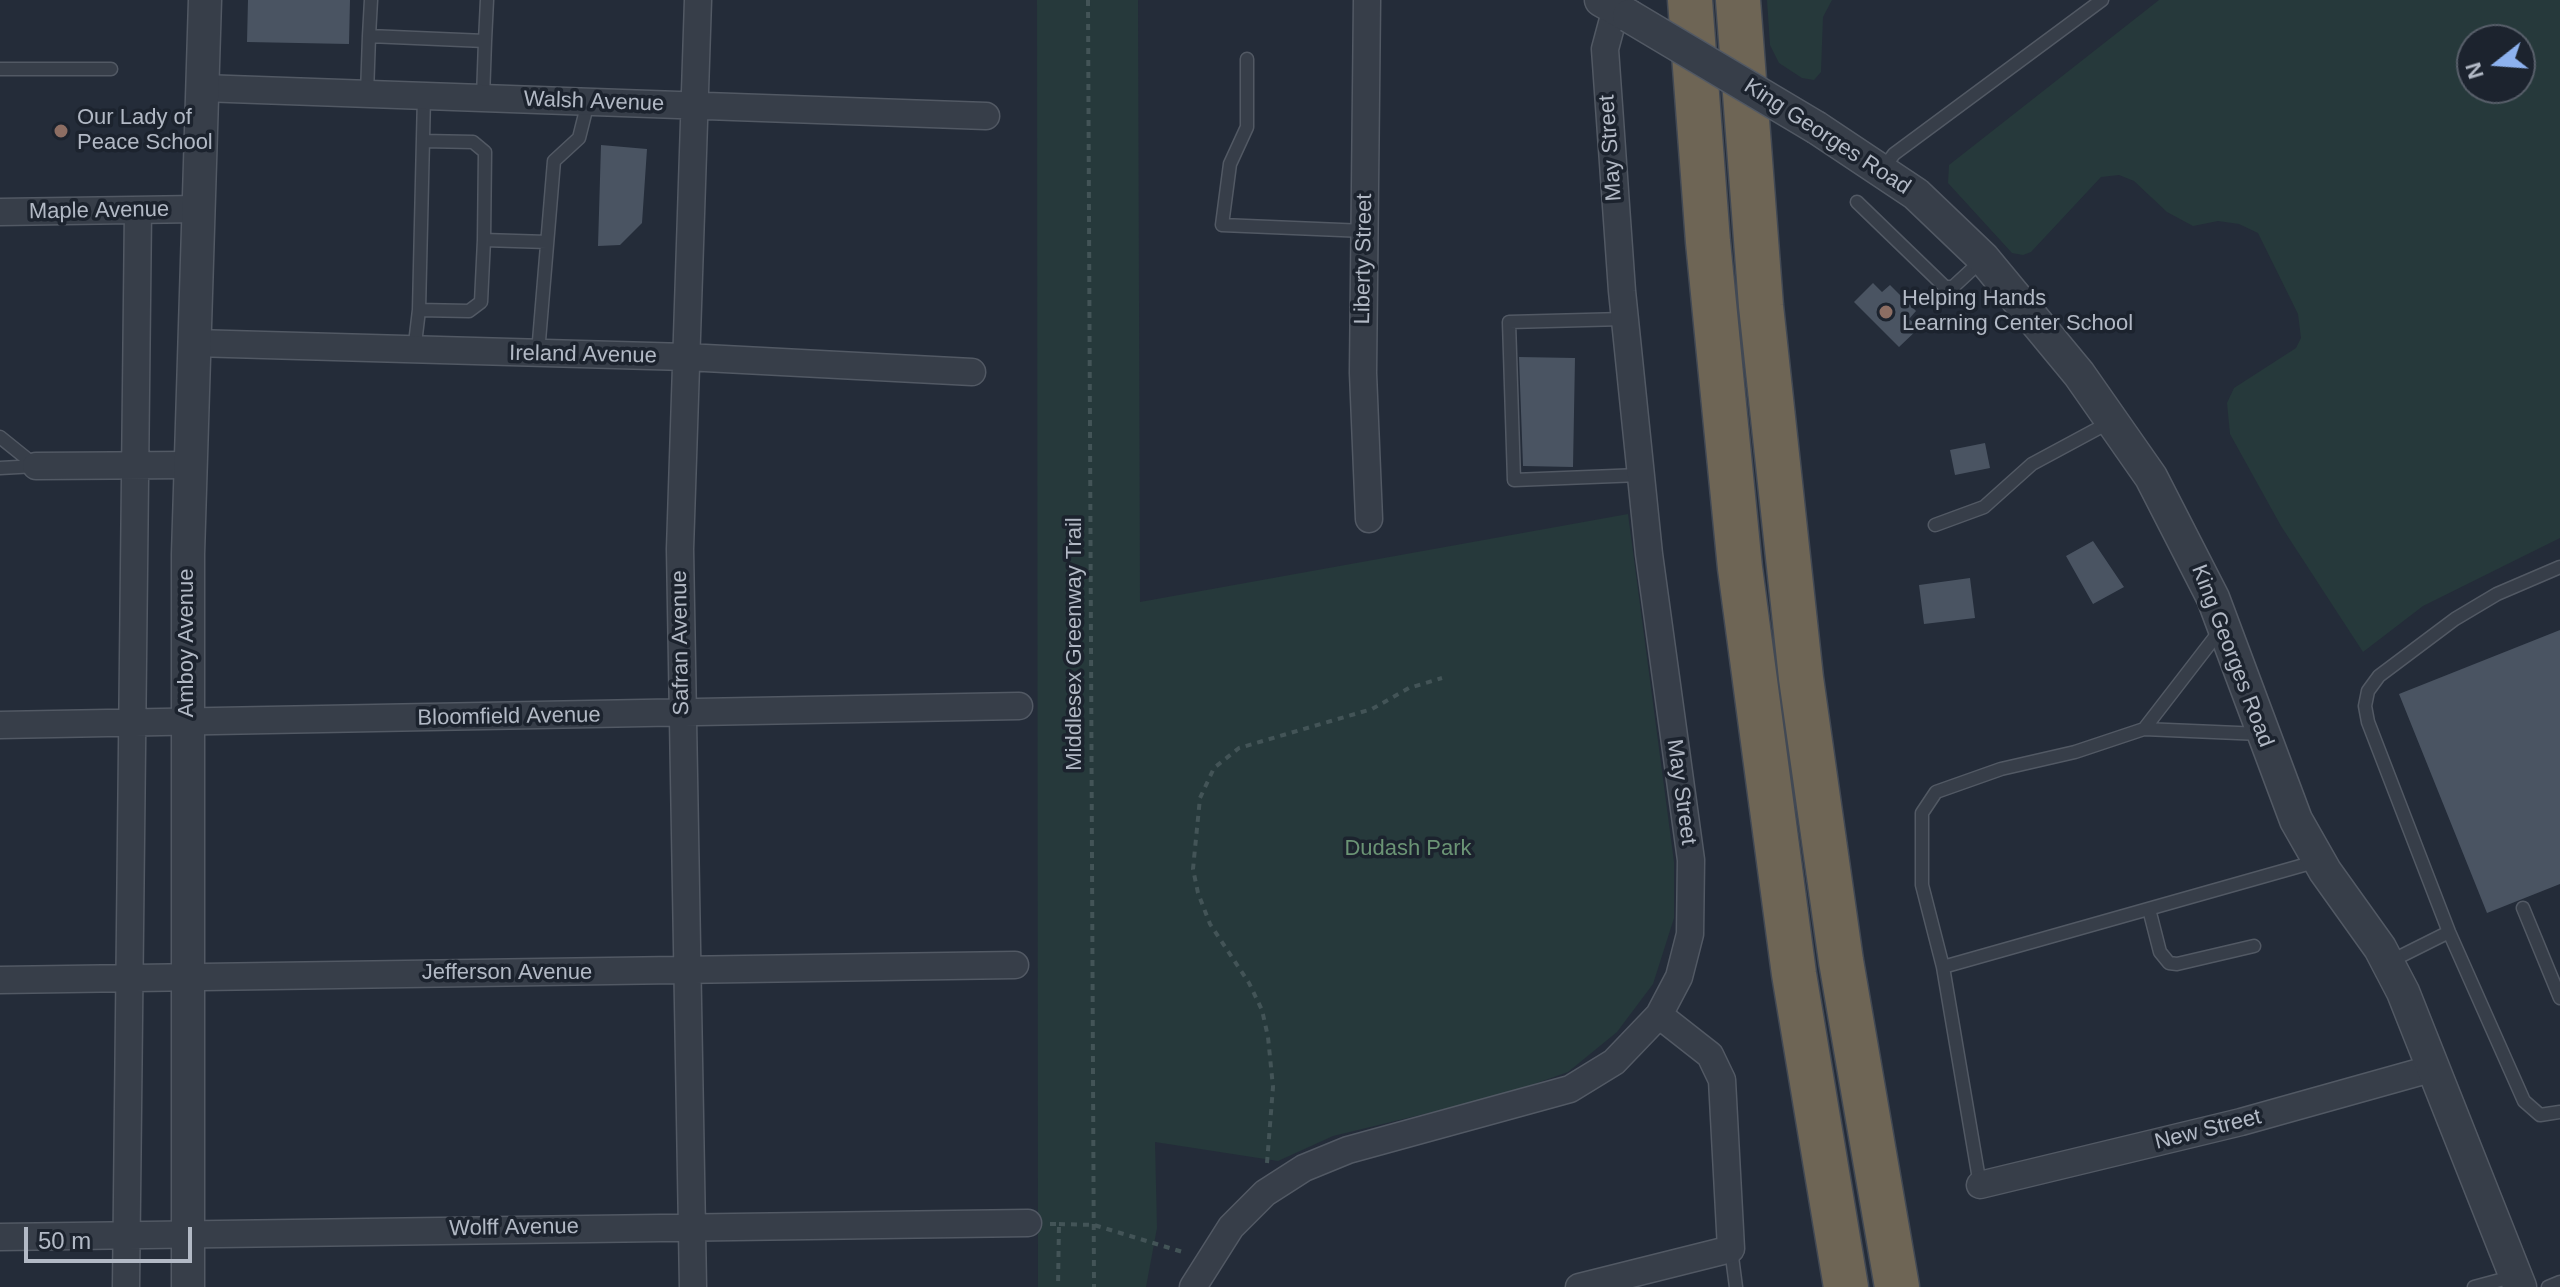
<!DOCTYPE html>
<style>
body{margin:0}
#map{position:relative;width:2560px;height:1287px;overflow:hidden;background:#242c39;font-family:Arial,sans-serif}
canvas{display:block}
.north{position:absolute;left:2456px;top:24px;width:80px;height:80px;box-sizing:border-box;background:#1c232e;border:2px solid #585f6a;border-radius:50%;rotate:253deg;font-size:22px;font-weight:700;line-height:32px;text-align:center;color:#b2b9c5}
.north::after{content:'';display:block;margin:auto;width:28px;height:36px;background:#8db2ef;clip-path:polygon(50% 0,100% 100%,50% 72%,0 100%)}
.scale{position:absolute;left:24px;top:1227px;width:168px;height:36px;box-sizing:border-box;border:4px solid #b2b9c5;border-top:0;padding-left:10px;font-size:24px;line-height:28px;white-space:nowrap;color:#b2b9c5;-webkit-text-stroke:6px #1c232e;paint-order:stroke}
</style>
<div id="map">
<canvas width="2560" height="1287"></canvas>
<div class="north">N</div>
<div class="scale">50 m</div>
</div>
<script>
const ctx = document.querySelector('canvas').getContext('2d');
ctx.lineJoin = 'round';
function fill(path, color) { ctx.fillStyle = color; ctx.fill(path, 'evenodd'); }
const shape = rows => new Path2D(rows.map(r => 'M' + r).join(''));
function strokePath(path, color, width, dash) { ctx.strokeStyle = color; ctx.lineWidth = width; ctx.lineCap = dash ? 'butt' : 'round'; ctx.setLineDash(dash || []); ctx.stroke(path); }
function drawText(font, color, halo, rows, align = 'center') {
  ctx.font = font + ' Arial,sans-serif'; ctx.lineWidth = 7; ctx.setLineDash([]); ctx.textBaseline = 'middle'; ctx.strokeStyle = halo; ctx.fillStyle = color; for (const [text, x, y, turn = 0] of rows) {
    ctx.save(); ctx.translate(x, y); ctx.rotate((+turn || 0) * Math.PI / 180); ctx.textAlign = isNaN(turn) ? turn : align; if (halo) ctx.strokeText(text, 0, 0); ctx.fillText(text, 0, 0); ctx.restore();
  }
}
const green = shape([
 [1037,0,1138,0,1140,602,1628,514,1674,862,1674,918,1653,984,1617,1032,1568,1072,1503,1095,1333,1136,1278,1161,1155,1142,1157,1228,1146,1287,1038,1287],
 [1767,0,1832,0,1823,17,1821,72,1814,80,1802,78,1779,63,1770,45],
 [2159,0,2560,0,2560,538,2423,606,2363,652,2281,526,2230,434,2227,403,2234,388,2296,348,2301,338,2298,314,2258,233,2239,224,2218,221,2193,226,2167,212,2134,181,2119,175,2101,177,2031,252,2023,255,2012,253,1948,183,1949,165],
 [2472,40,2520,40,2520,88,2472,88]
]);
const building = shape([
 [248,0,350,0,349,44,247,42],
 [601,145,647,149,642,223,620,245,598,246],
 [1873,283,1882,292,1890,285,1916,311,1909,319,1919,328,1899,347,1854,302],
 [1519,357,1575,358,1573,467,1523,466],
 [1985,443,1990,468,1955,475,1950,450],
 [2093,541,2124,587,2093,604,2066,556],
 [1970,578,1975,618,1924,624,1919,585],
 [2560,630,2560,884,2487,913,2399,694]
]);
const path = shape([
 [1088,0,1094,1287],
 [1267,1163,1273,1087,1268,1037,1262,1010,1249,983,1210,924,1198,893,1193,869,1200,798,1214,768,1239,748,1372,709,1409,688,1442,678],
 [1050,1224,1059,1224,1058,1287],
 [1059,1224,1094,1225,1186,1253]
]);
const service = shape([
 [369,36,371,0],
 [485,41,487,0],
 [1247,59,1247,127,1230,164,1222,225,1365,231],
 [0,69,111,69],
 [367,94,369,36,485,41,483,98],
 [1883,169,1894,154,2102,0],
 [1857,202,1945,287,1953,287,1981,261],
 [484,240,547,242],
 [419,310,469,311,481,302,484,240,485,152,473,142,423,141],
 [1624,319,1509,322,1514,480,1640,475],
 [414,352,419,310,424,96],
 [538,353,554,161,579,138,588,102],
 [0,437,36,466],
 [0,468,36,466],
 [1935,525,1984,507,2032,464,2110,422],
 [2560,567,2497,594,2455,619,2379,676,2368,691,2365,706,2368,722,2449,932,2524,1101,2540,1115,2560,1112],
 [2144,729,2222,628],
 [2523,908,2560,998],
 [2149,909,2160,952,2169,963,2177,964,2254,946],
 [2389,962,2449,932],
 [1943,967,1922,885,1922,813,1936,792,2001,769,2075,752,2144,729,2261,734],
 [1980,1185,1943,967,2318,861],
 [1731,1249,1736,1287],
 [2474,1287,2515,1276],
 [2548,1287,2560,1282]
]);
const minor = shape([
 [1367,0,1363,373,1369,519],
 [202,88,986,116],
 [0,212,198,209],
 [194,343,686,357,972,372],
 [36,466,190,465],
 [0,725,1019,706],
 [0,980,1015,965],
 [1980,1185,2241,1122,2434,1068],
 [0,1237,1028,1223],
 [126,1287,138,210],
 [693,1287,680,549,698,0],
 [1193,1287,1231,1227,1265,1193,1304,1168,1348,1150,1570,1089,1614,1062,1659,1015,1679,977,1690,934,1691,860,1649,554,1622,291,1605,49,1616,8],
 [1579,1287,1731,1249,1722,1080,1710,1055,1659,1015]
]);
const tertiary = shape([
 [1601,0,1629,16],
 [1817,128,1916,194,1983,258,2079,374,2151,477,2213,598,2296,820,2325,871,2380,948,2403,992,2520,1287],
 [188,1287,188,554,205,0]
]);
const motorway = shape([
 [1690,0,1708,242,1740,568,1794,974,1846,1287],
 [1738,0,1761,306,1801,678,1841,961,1897,1287]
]);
const tertiaryBridge = shape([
 [1629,16,1817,128]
]);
const markers = [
 [61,131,8,"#8d6e63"],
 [1886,312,8,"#8d6e63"]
];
const streetNames = [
 ["Walsh Avenue",594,102,2],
 ["King Georges Road",1827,137,33],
 ["May Street",1611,148,-94],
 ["Maple Avenue",99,211,-1],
 ["Liberty Street",1364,259,-89],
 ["Ireland Avenue",583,355,1],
 ["Amboy Avenue",187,643,-90],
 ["Safran Avenue",681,643,-91],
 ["Middlesex Greenway Trail",1075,644,-90],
 ["King Georges Road",2232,656,69],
 ["Bloomfield Avenue",509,717,-1],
 ["May Street",1681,792,82],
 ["Jefferson Avenue",507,973],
 ["New Street",2208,1130,-14],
 ["Wolff Avenue",514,1228,-1]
];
const poiNames = [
 ["Our Lady of",77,118],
 ["Peace School",77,143],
 ["Helping Hands",1902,299],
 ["Learning Center School",1902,324]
];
const parkNames = [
 ["Dudash Park",1408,849]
];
fill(green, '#26393b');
fill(building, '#4a5462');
strokePath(service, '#525964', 15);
strokePath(minor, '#525964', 29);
strokePath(tertiary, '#525964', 35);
strokePath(motorway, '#424954', 47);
strokePath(path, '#435457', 4, [6, 6]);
strokePath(service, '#373e49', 12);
strokePath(minor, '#373e49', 26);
strokePath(tertiary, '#373e49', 32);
strokePath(motorway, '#6e6555', 44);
strokePath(tertiaryBridge, '#525964', 35, []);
strokePath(tertiaryBridge, '#373e49', 32);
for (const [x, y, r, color] of markers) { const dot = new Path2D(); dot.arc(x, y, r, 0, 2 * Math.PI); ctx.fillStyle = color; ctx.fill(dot); strokePath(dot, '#1c232e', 3); }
drawText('22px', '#b2b9c5', '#1c232e', streetNames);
drawText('22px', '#b2b9c5', '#1c232e', poiNames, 'left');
drawText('22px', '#6b9475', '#1c232e', parkNames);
</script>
